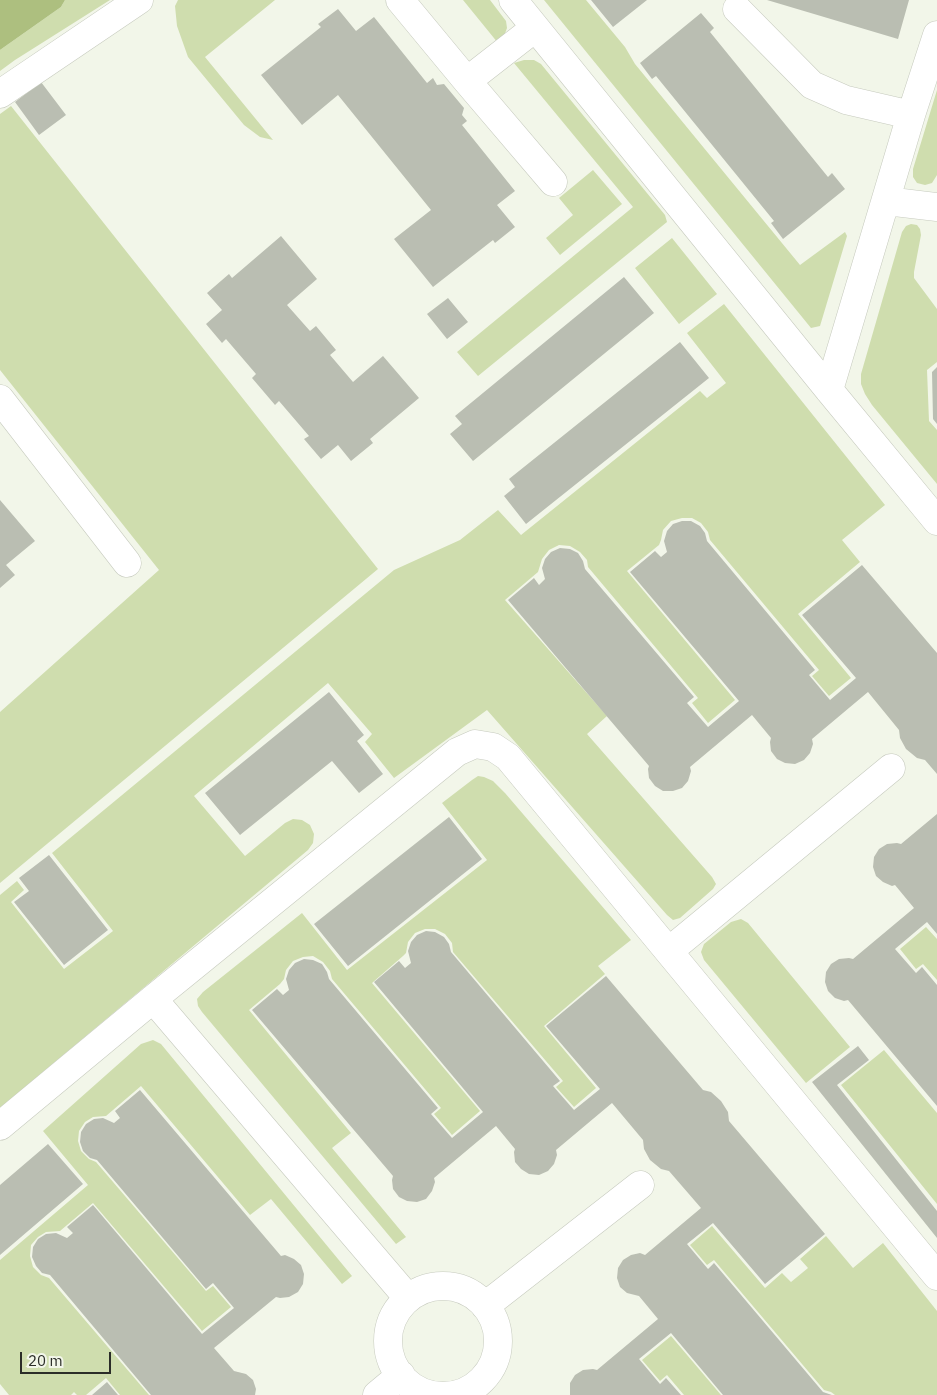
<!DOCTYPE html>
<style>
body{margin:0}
#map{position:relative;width:937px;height:1395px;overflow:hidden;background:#f2f6e9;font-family:"IBM Plex Sans",sans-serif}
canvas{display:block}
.scale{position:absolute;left:20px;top:1352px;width:91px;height:22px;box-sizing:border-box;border:2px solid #2b2d28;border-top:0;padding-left:6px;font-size:15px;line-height:18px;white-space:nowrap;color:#2b2d28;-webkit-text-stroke:4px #f2f6e9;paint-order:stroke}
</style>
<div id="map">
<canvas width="937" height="1395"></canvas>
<div class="scale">20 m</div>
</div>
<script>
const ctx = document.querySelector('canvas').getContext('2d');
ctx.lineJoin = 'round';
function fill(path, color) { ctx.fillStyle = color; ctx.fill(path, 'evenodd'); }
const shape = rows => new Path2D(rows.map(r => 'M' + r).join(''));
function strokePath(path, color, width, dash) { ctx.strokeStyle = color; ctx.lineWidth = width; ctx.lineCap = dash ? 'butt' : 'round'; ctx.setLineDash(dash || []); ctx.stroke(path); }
const green = shape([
 [65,0,110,0,15,60,0,71,0,50,61,7],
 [178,0,275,0,205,57,273,140,260,137,244,125,188,57,177,26,175,6],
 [463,0,490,0,506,21,507,28,504,36,498,43],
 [544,0,586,0,625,47,635,64,800,265,845,232,847,236,820,326,811,328],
 [524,60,534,60,541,64,665,215,667,222,478,376,457,352,633,207,514,63],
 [937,90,937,175,932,183,925,185,917,183,913,177,913,169],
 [11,106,378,569,0,883,0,712,159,570,0,370,0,114],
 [593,170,622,204,560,255,546,238,573,215,559,198],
 [911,224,917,225,920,229,921,235,914,272,914,278,937,309,937,362,927,370,929,421,937,430,937,484,872,405,865,394,861,384,861,374,902,232,906,226],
 [672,238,717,294,679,324,635,268],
 [724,304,885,505,842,540,860,562,798,614,851,678,829,696,812,676,819,670,710,540,708,532,701,523,692,518,682,518,671,521,663,530,661,540,659,545,627,571,735,700,708,723,692,703,698,698,588,567,587,560,580,552,570,546,559,545,549,550,542,559,538,572,505,600,607,716,587,734,712,877,716,884,713,889,680,918,673,920,667,915,487,710,394,778,365,742,372,734,328,683,194,796,245,856,285,823,293,819,302,820,310,825,314,834,313,843,308,850,0,1108,0,895,17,881,24,890,11,902,64,969,113,931,52,853,394,570,460,540,498,510,521,535,700,391,707,398,726,383,687,333],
 [478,776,484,777,493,781,505,793,631,940,598,966,605,974,544,1026,596,1088,574,1107,556,1087,563,1081,453,952,452,943,445,934,435,929,425,929,415,933,408,942,406,953,403,956,372,983,480,1111,452,1135,434,1114,441,1108,332,979,330,971,323,962,313,956,303,957,293,961,286,970,284,979,280,984,249,1010,351,1133,332,1148,406,1237,396,1244,202,1012,198,1006,197,999,203,992,302,913,347,970,487,860,442,803,472,780],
 [741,919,748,923,850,1047,806,1083,704,960,701,952,704,944,731,922],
 [926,927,937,939,937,980,923,964,916,969,900,949],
 [153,1040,161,1044,352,1276,342,1284,271,1199,250,1215,141,1086,106,1116,93,1117,85,1122,79,1131,78,1141,81,1151,89,1159,96,1162,206,1291,213,1286,231,1307,202,1331,93,1203,60,1231,46,1232,38,1237,31,1245,30,1256,33,1267,41,1275,49,1278,149,1395,120,1395,106,1378,86,1395,77,1395,74,1392,71,1395,9,1395,0,1384,0,1260,88,1185,43,1131,141,1044],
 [884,1050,937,1113,937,1204,841,1085],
 [712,1226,765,1288,782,1273,791,1282,808,1268,800,1259,826,1236,853,1268,883,1243,937,1311,937,1395,835,1395,831,1392,824,1390,714,1260,707,1265,690,1245],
 [671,1336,721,1395,684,1395,667,1375,660,1381,642,1360]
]);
const forest = shape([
 [0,0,65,0,61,7,0,50]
]);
const building = shape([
 [591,0,647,0,613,27],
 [767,0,909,0,898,39],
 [338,9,356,31,374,17,427,83,433,78,437,85,444,84,464,108,462,115,467,121,462,125,515,191,497,205,515,227,495,243,493,240,433,287,394,239,431,210,338,95,302,125,261,75,321,27,318,24],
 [701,13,714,28,710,32,828,177,832,173,845,189,783,239,771,223,774,221,656,76,652,79,640,63],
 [41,82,66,115,39,135,15,102],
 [281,236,317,279,287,305,310,331,316,326,336,350,330,355,353,382,383,356,419,398,370,439,373,443,351,461,338,445,321,459,304,439,309,436,279,401,275,405,252,378,256,374,226,339,222,343,206,324,222,310,207,293,229,274,232,278],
 [624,277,654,313,473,461,450,434,462,424,455,416],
 [448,298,468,322,447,339,427,314],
 [680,342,709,378,526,524,504,496,515,487,509,479],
 [937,367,937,424,933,419,932,372],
 [0,500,35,541,6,565,15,575,0,588],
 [682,521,691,521,700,526,705,533,707,541,815,670,809,675,830,700,856,678,802,615,862,565,937,653,937,774,925,760,917,758,906,749,900,738,899,730,868,692,812,739,813,744,810,753,804,760,795,764,785,763,777,759,771,751,770,742,771,738,752,715,690,767,691,771,688,781,682,788,673,791,663,791,655,786,649,778,648,769,649,766,508,600,534,578,539,585,545,579,542,568,545,559,551,552,560,548,570,549,578,553,583,561,585,569,694,697,687,703,708,727,739,701,630,572,655,551,661,557,667,552,664,541,667,531,673,524],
 [329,692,364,735,357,741,383,774,359,793,332,761,240,835,205,793],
 [937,814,937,934,927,922,895,949,916,973,922,967,937,985,937,1106,848,1000,844,1001,835,998,828,991,825,982,826,972,831,964,839,959,849,958,853,959,914,908,895,885,892,886,883,882,876,876,873,867,874,857,879,849,887,844,897,843,901,844],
 [449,817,482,859,348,966,314,924],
 [49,855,108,930,64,965,14,902,29,891,19,878],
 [426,931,435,932,444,937,449,944,451,952,560,1081,553,1086,574,1110,600,1089,546,1026,606,976,703,1090,711,1092,721,1101,728,1112,729,1121,825,1234,765,1284,713,1223,687,1244,708,1269,714,1263,823,1392,832,1395,723,1395,671,1333,639,1359,660,1384,666,1378,681,1395,570,1395,570,1383,575,1375,583,1370,593,1369,597,1370,658,1319,639,1296,627,1293,620,1287,617,1278,618,1268,623,1260,631,1255,640,1253,645,1255,701,1208,669,1171,661,1169,650,1160,644,1149,643,1140,612,1103,556,1150,557,1155,554,1164,548,1171,539,1175,529,1174,521,1169,515,1162,514,1152,515,1149,496,1126,434,1178,435,1182,432,1191,426,1199,417,1202,407,1201,399,1197,393,1189,392,1180,393,1176,252,1010,277,989,283,995,289,990,286,979,289,970,295,963,304,959,313,960,322,964,327,972,329,979,438,1108,431,1114,452,1138,483,1112,374,982,399,961,405,968,411,963,408,951,411,942,417,935],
 [858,1046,869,1060,837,1085,937,1211,937,1238,812,1082],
 [140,1090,281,1256,285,1255,294,1259,301,1265,304,1274,303,1284,298,1292,289,1297,280,1298,276,1297,214,1348,234,1371,246,1374,253,1380,256,1389,255,1395,151,1395,50,1275,42,1273,36,1266,32,1257,33,1247,38,1239,46,1234,56,1233,67,1238,73,1233,67,1227,93,1205,202,1334,234,1308,213,1283,206,1289,97,1160,90,1158,83,1151,80,1142,81,1132,86,1124,94,1119,103,1118,114,1123,120,1118,115,1111],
 [48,1144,83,1184,0,1255,0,1185],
 [107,1382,118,1395,92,1395]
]);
const minor = shape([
 [400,0,467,81,553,182],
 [513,0,829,390,937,521],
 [737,9,812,85,846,100,911,115],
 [467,81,535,28],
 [0,94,139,0],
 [886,201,937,207],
 [829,390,911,115,937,35],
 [0,399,127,563],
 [669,951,891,768],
 [153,999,408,1298],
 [0,1126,153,999,457,752,475,744,493,747,508,757,937,1276],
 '388 1341a55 55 0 1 1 110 0a55 55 0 1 1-110 0Z',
 [485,1306,640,1185],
 [377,1395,401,1375]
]);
fill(green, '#cfddae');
fill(forest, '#adbf7f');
fill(building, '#babeb2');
strokePath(minor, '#c6cabe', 29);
strokePath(minor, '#fff', 28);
</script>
